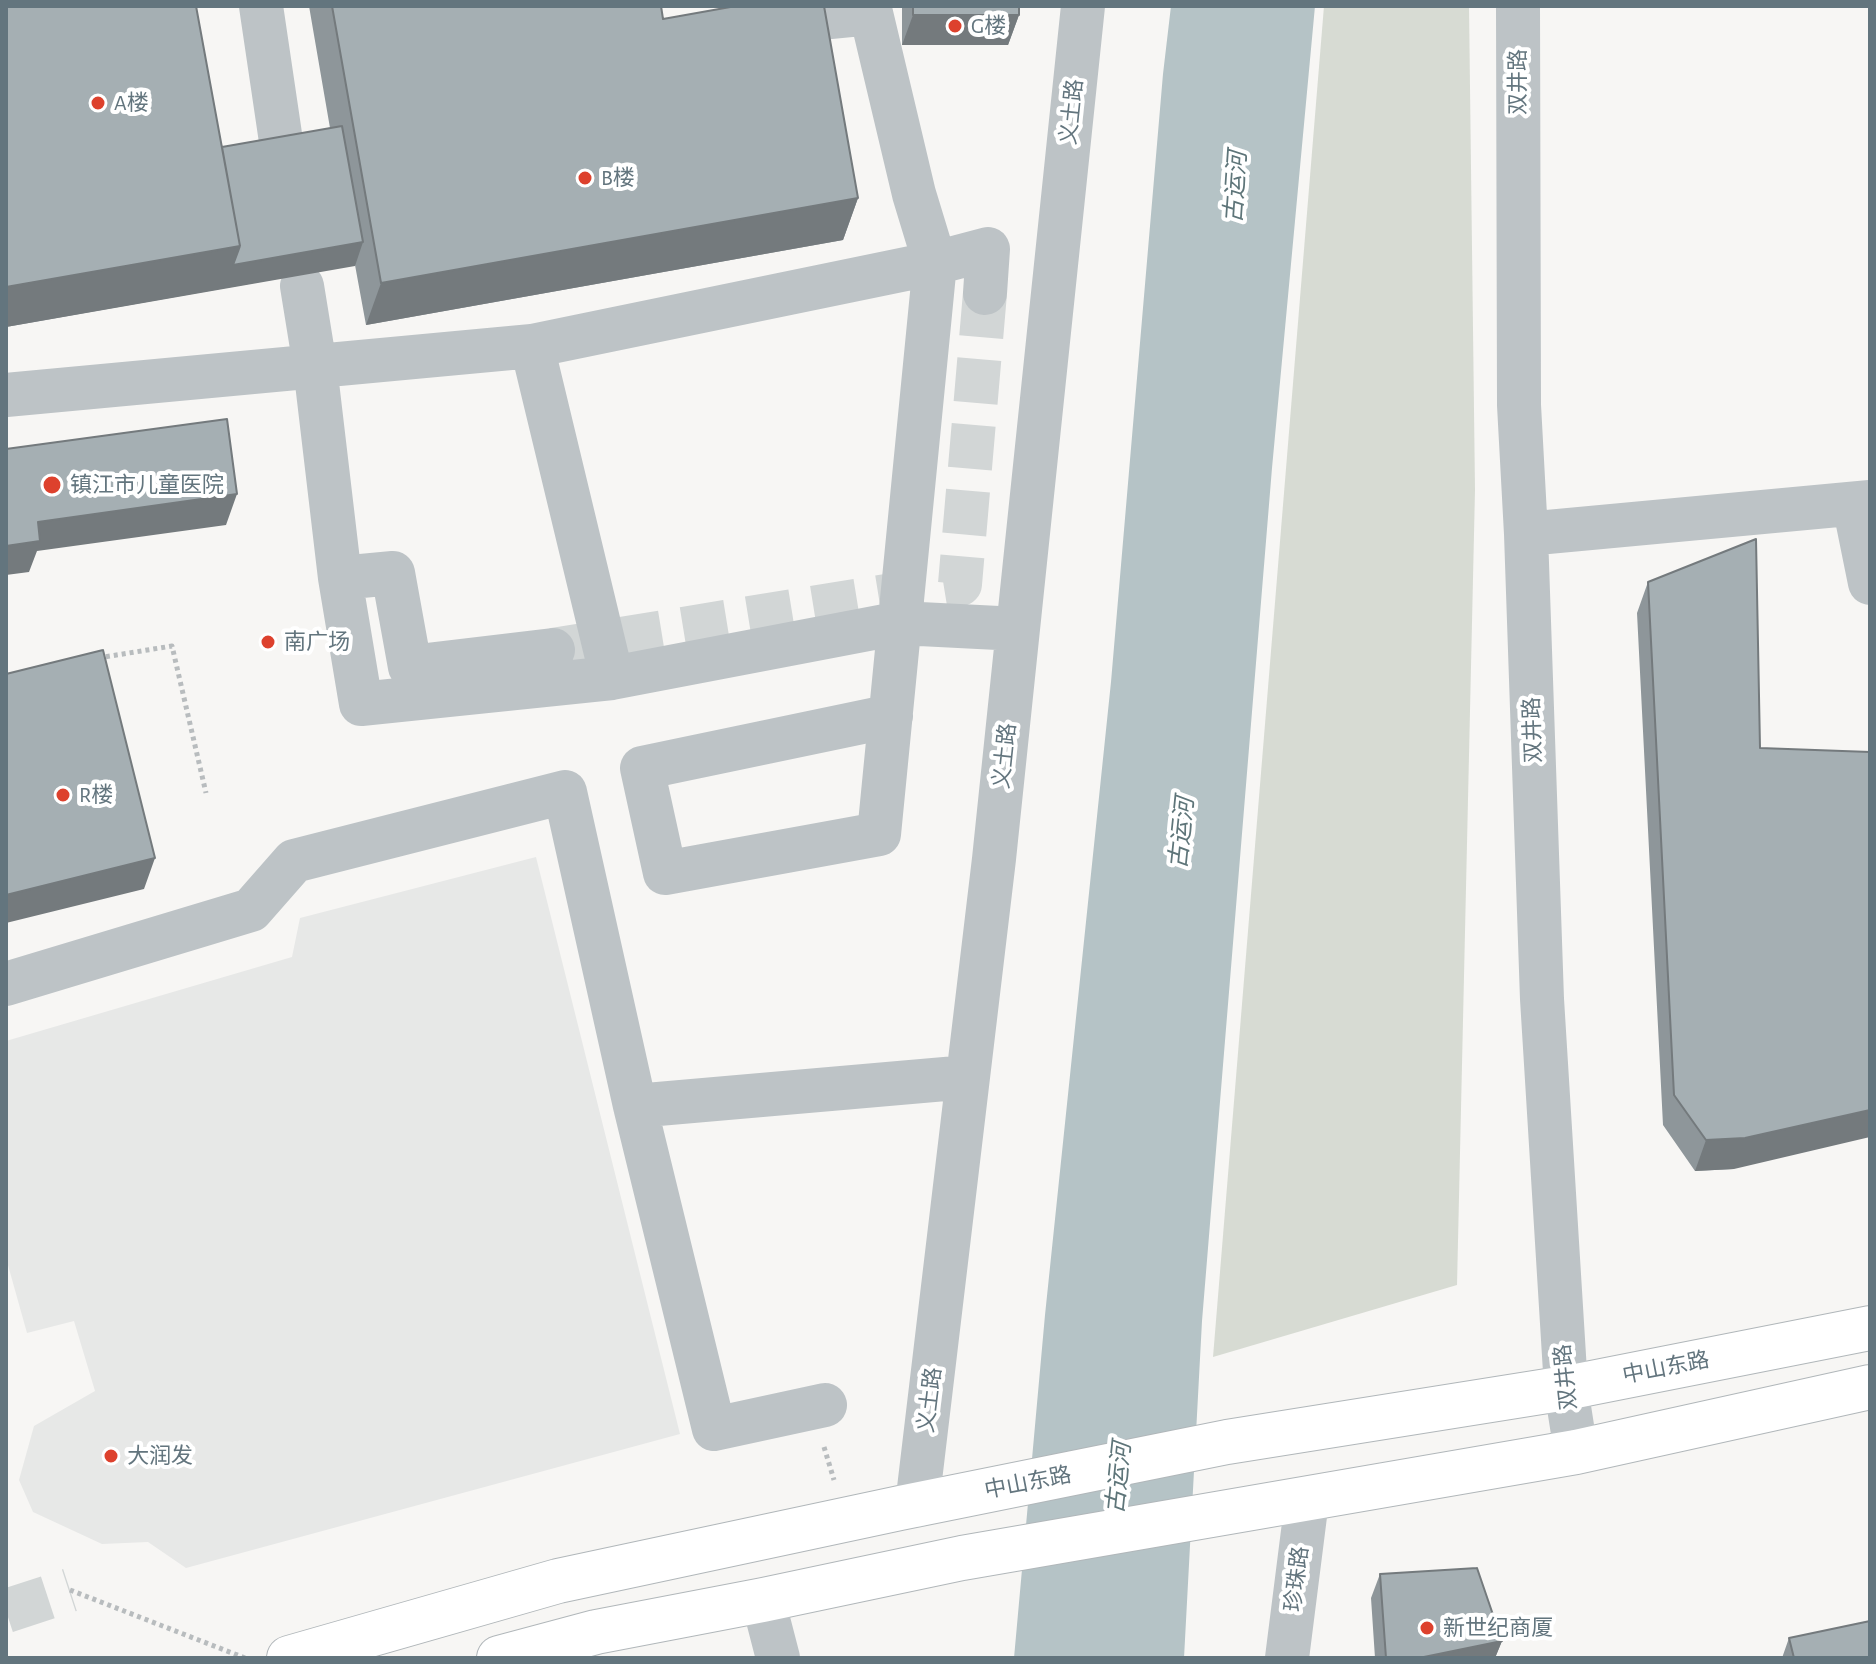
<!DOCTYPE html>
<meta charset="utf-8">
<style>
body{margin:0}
#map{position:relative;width:1876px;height:1664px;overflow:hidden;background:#f7f6f4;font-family:"Alegreya Sans",sans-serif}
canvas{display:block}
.frame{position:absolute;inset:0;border:8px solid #63757e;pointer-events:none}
</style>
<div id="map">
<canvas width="1876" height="1664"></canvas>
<div class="frame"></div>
</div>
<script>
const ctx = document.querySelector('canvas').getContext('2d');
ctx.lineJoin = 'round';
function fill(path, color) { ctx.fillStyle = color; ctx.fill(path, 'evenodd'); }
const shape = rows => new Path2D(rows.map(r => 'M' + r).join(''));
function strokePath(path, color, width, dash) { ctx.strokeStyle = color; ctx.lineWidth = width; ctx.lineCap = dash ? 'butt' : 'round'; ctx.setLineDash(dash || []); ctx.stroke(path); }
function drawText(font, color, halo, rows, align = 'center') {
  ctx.font = font + ' "Alegreya Sans","Noto Sans SC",sans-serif'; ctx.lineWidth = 8; ctx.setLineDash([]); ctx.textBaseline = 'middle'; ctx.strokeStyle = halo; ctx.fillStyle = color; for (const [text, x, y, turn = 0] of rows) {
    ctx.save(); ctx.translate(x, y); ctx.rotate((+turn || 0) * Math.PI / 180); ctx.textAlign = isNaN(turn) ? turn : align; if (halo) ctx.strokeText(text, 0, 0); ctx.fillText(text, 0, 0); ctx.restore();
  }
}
const built = shape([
 [536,857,680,1434,186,1568,148,1542,102,1544,33,1512,19,1480,34,1426,95,1391,74,1321,27,1333,6,1258,6,1041,292,957,300,918]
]);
const green = shape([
 [1324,6,1469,6,1475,490,1457,1285,1213,1357]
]);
const water = shape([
 [1171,6,1315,6,1272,468,1202,1321,1184,1658,1014,1658,1045,1315,1111,682,1163,74]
]);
const minorTunnel = shape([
 [553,650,960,584,985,293],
 [6,1611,70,1590]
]);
const path = shape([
 [98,658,172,646,206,793],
 [824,1447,834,1480],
 [70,1590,245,1658]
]);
const minor = shape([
 [261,6,282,148],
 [755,6,759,24,871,13,914,194,935,263,879,834,665,873,642,768,891,716],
 [1518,6,1519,405,1526,534,1542,999,1566,1388,1576,1452],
 [302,286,315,366,340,578,361,704,612,678],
 [532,346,612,678,900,623,1018,629],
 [6,395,532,346,935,263,988,249,985,293],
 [1854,504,1870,583],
 [1526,534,1870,502],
 [340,578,393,573,410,667,553,650],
 [6,984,251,910,294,861,565,792,635,1106,714,1429,825,1405],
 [635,1106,968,1077],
 [917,1505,994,859,1083,6],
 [763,1600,778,1658],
 [1287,1658,1307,1500]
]);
const major = shape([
 [289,1658,558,1581,900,1508,1227,1442,1566,1388,1870,1328],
 [499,1658,596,1632,763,1600,962,1558,1576,1452,1870,1387]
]);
const wall = shape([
 [309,6,661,6,663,19,858,198,843,240,366,325,355,265,6,327,222,147,330,128],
 [902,6,1019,6,1019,15,1008,45,902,45],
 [1648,582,1760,748,1734,1169,1695,1171,1663,1125,1637,613],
 [1380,1574,1502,1641,1495,1658,1375,1658,1371,1598],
 [1789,1638,1870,1658,1782,1658]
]);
const shadedWall = shape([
 [913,15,1019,15,1008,45,902,45],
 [858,198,843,240,366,325,381,283],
 [363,242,355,266,6,327,6,287,240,246],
 [237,494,226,525,37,551,29,572,6,575,6,546,38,522],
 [155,858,144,889,6,923,6,895],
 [1870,1110,1870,1137,1734,1169,1695,1171,1706,1140],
 [1502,1641,1495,1658,1419,1658]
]);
const building = shape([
 [6,6,196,6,240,246,6,287,6,6],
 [332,6,661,6,663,19,736,6,824,6,858,198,381,283,332,6],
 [913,6,1019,6,1019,15,913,15,913,6],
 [342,126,363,242,233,265,240,246,222,147,342,126],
 [227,419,237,494,38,522,40,541,6,546,6,449,227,419],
 [1756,539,1760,748,1870,752,1870,1110,1745,1138,1706,1140,1674,1095,1648,582,1756,539],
 [103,650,155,858,6,895,6,674,103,650],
 [1477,1568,1502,1641,1419,1658,1386,1658,1380,1574,1477,1568],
 [1870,1621,1870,1658,1794,1658,1789,1638,1870,1621]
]);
const markers = [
 [955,26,8,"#dd412d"],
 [98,103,8,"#dd412d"],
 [585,178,8,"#dd412d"],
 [52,485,10,"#dd412d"],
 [268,642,8,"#dd412d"],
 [63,795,8,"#dd412d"],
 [111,1456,8,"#dd412d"],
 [1427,1628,8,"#dd412d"]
];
const poiNames = [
 ["G楼",971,26],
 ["A楼",114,103],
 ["B楼",601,178],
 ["镇江市儿童医院",70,485],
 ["南广场",284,642],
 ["R楼",79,795],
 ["大润发",127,1456],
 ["新世纪商厦",1443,1628]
];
const streetNames = [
 ["双井路",1518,82,-90],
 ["义土路",1072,112,-84],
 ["双井路",1533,730,-92],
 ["义土路",1005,756,-84],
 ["中山东路",1666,1368,-11],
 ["双井路",1566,1377,-96],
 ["义土路",930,1400,-83],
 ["中山东路",1028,1483,-11],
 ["珍珠路",1297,1579,-83]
];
const waterNames = [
 ["古运河",1236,187,-86],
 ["古运河",1182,833,-84],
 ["古运河",1119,1478,-84]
];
fill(built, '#e7e8e7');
fill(green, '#d7dbd3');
fill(water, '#b5c3c6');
strokePath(minorTunnel, '#d2d6d6', 44, [44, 22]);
strokePath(major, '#b1b7ba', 46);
strokePath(path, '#b8bcbe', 5, [4, 4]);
strokePath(minor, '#bdc3c6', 44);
strokePath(major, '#fff', 44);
fill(wall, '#8e969a');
fill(shadedWall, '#747a7d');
fill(building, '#a5afb3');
strokePath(building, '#747a7d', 2);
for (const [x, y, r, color] of markers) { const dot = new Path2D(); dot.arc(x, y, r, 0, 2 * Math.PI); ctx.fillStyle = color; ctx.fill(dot); strokePath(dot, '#fff', 3); }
drawText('22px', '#63757e', '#fff', poiNames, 'left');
drawText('22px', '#63757e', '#fff', streetNames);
drawText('italic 24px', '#5e7579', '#fff', waterNames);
</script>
